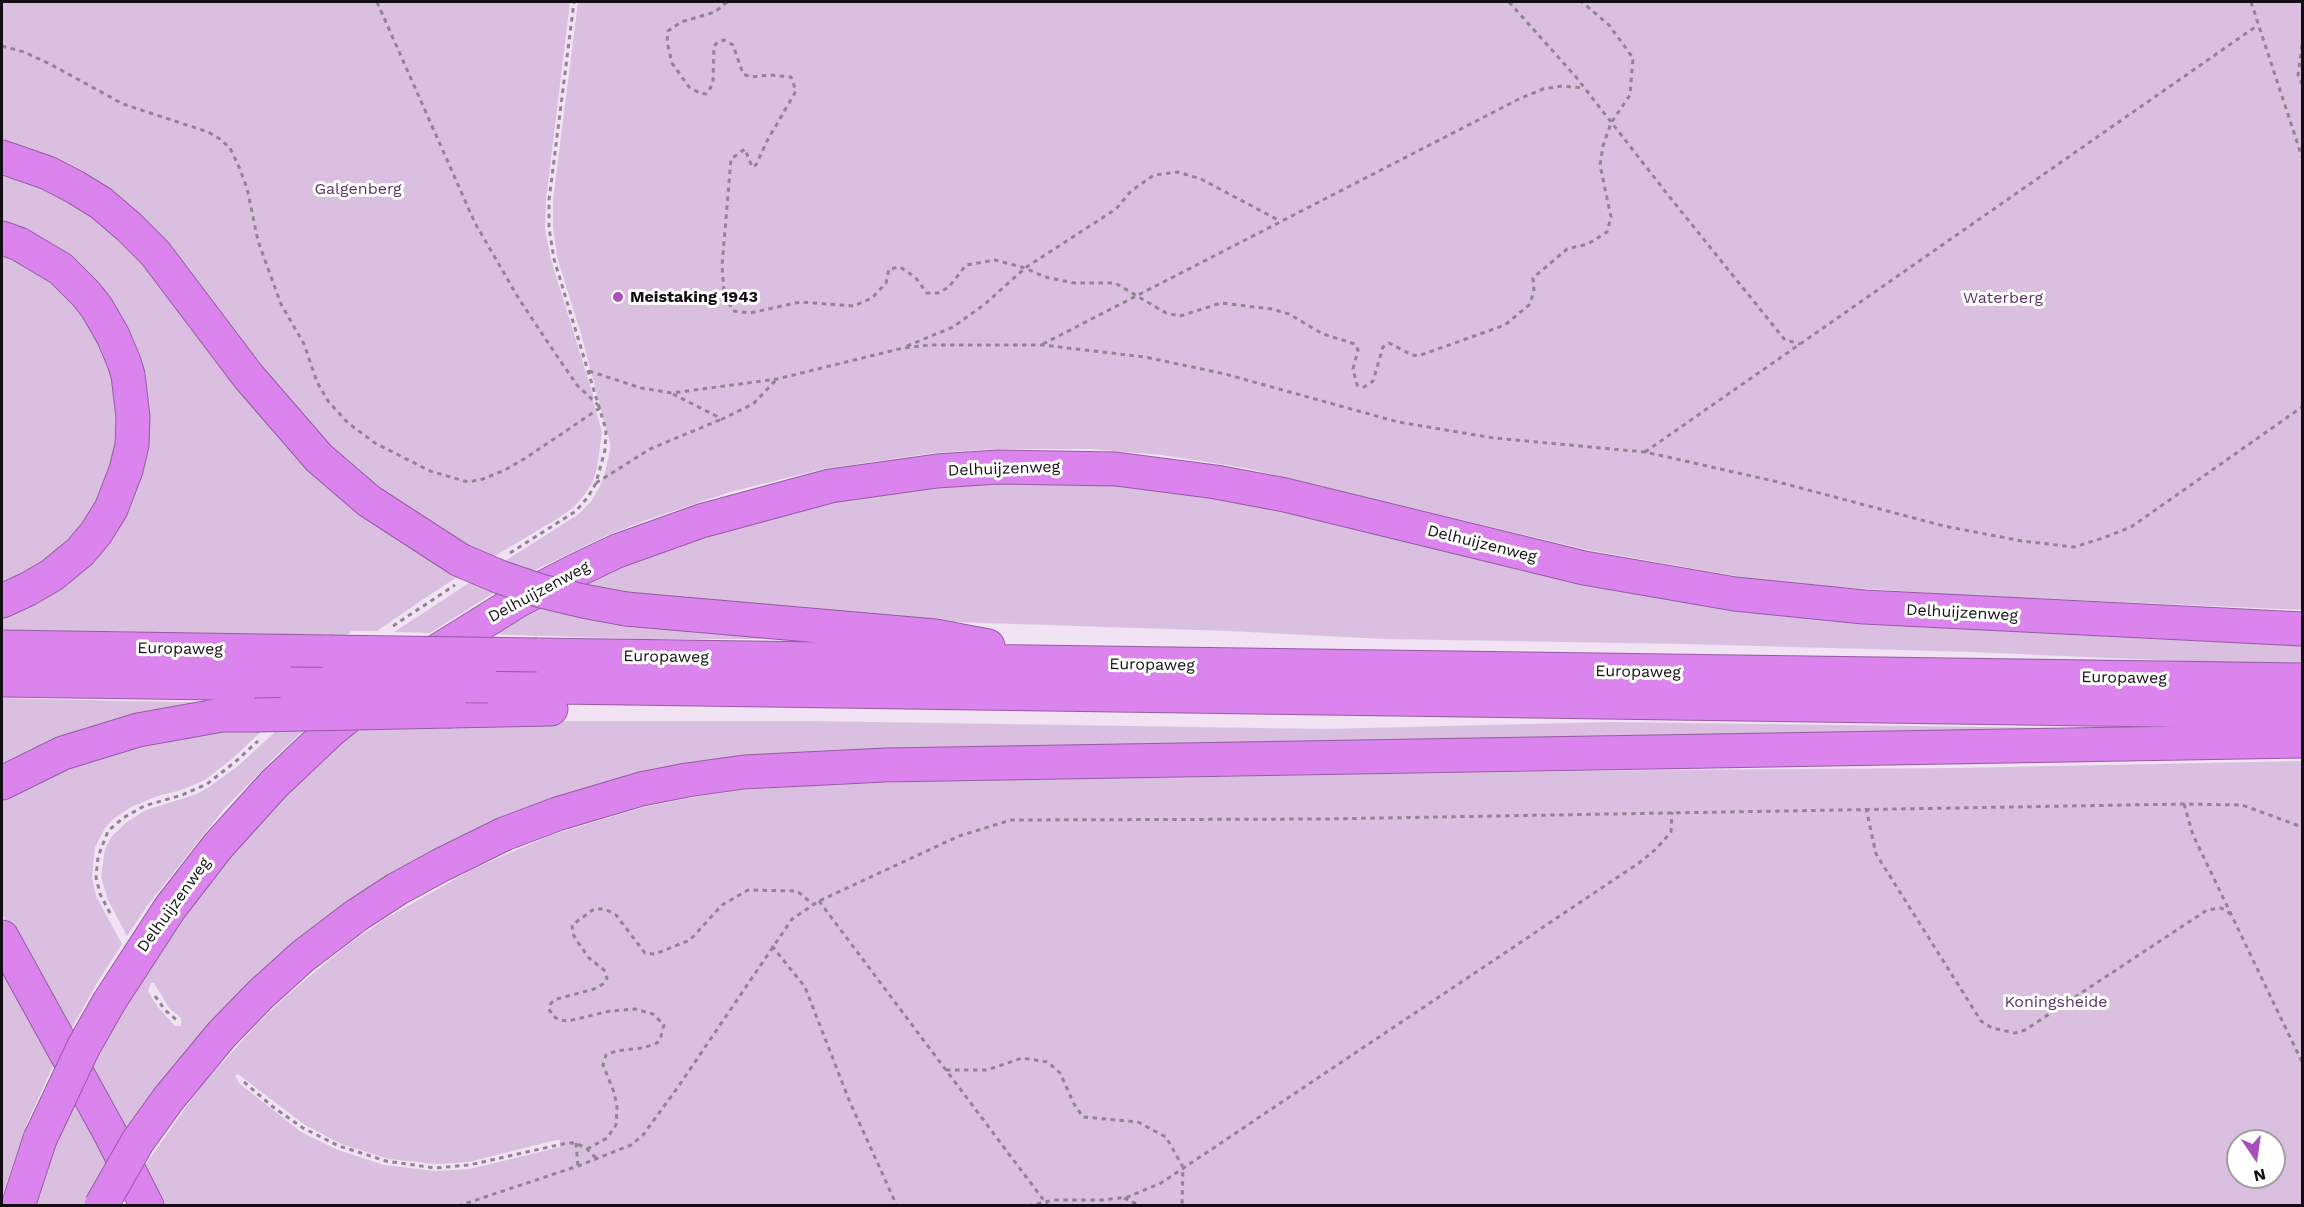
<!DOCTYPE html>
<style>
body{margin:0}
#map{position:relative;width:2304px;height:1207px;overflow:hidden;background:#f1e2f4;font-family:"Work Sans",sans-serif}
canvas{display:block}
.frame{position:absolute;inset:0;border:3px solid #130e14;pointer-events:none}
.north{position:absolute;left:2226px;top:1129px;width:60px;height:60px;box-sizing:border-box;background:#fff;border:2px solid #a19fa1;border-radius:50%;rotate:167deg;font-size:16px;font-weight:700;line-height:24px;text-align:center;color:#130e14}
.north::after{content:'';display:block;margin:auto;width:21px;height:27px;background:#a84fbb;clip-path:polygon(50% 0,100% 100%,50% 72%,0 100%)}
</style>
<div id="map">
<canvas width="2304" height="1207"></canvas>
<div class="frame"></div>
<div class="north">N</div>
</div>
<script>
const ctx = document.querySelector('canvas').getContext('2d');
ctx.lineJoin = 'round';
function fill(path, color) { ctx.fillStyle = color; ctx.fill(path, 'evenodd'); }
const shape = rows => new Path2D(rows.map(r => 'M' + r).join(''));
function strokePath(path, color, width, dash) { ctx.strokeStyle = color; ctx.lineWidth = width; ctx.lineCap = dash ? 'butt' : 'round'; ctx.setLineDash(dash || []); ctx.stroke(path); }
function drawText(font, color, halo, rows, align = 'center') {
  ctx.font = font + ' "Work Sans",sans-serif'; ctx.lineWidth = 6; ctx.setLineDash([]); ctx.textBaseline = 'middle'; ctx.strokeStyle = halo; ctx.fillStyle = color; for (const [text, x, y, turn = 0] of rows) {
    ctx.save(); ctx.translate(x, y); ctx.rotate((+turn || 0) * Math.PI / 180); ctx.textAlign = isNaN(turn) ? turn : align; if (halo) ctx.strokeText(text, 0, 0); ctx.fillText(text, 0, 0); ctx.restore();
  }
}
const green = shape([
 [2,2,570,2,546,200,545,228,551,260,594,398,592,397,602,432,597,468,592,483,585,494,573,508,557,519,493,557,441,534,326,449,218,316,2,146],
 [578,2,2302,2,2302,610,1960,595,1840,587,1742,577,1588,550,1245,468,1162,455,1089,449,994,449,934,453,823,469,730,492,644,521,608,535,533,571,505,561,579,514,592,500,600,486,605,472,610,451,610,443,581,334,557,257,553,227,553,200],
 [2,168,39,180,116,228,211,342,465,572,422,600,377,631,351,631,347,635,2,630,2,610,87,558,136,367,2,227],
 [2,250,67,291,109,357,120,437,101,501,60,553,2,586],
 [1058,478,1219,494,1502,561,2302,640,2302,663,2200,662,1973,652,1685,644,1385,639,1229,631,924,621,675,600,577,583,705,532,883,490],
 [475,579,500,589,430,633,394,632],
 [544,601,789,639,635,639,485,634],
 [2,698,176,702,249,702,2,775],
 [547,721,811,721,1323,729,1611,722,2138,729,783,756,394,877,126,1137,86,1069,144,966,244,833,358,725],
 [151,983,154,983,169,1008,181,1018,181,1026,175,1026,157,1006,148,991],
 [267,726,233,758,205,780,181,790,158,796,131,807,112,820,105,828,95,847,92,877,96,896,122,944,97,983,68,1035,2,914,2,801,87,759,157,739],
 [306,728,276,756,224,809,147,906,127,936,108,900,101,877,105,849,112,836,127,822,146,810,197,794,209,787,238,766,277,730],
 [2302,761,2302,1205,158,1206,142,1170,198,1090,256,1025,285,997,345,947,383,920,473,869,551,835,644,807,694,797,743,790,823,785,935,781,1652,770,1959,768],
 [238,1074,305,1125,341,1144,389,1159,436,1164,455,1163,469,1162,556,1140,560,1140,560,1147,470,1169,436,1171,384,1165,338,1150,301,1132,240,1084,235,1076],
 [2238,1141,2274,1141,2274,1177,2238,1177],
 [2,957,57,1057,28,1121,2,1196],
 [76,1090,112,1158,86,1205,30,1206]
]);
const path = shape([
 [377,2,475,223,519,299,559,359,577,385,599,406],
 [727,2,715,12,681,22,668,31,667,42,672,63,689,87,700,93,706,94,709,91,713,82,714,46,718,42,724,40,733,45,743,74,751,77,770,75,791,77,796,91,767,141,756,165,752,167,745,149,731,159,722,266,724,293,733,311,750,313,800,302,854,306,872,298,886,283,889,269,900,267,915,277,927,293,938,293,949,287,966,265,995,260,1025,268,1045,277,1074,283,1115,283,1166,313,1180,316,1221,303,1272,309,1289,314,1323,334,1355,344,1358,350,1353,369,1357,385,1364,387,1373,381,1383,347,1389,343,1412,355,1418,356,1505,325,1529,305,1534,292,1533,278,1567,249,1588,244,1607,232,1611,217,1600,165,1603,146,1611,123,1630,95,1633,58,1609,25,1582,2],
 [1509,2,1576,77,1668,195,1785,340,1800,344],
 [2251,2,2302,157],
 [2302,45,2298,75,2302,84],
 [2,46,24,52,50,64,123,104,208,132,220,139,230,148,239,167,247,188,258,241,281,304,304,344,317,382,328,401,348,423,375,443,430,471,468,482,483,479,505,470,524,459,600,408],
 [1043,344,1519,99,1543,89,1562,86,1584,88],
 [907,346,953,327,985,304,1025,268,1116,209,1131,191,1154,175,1178,172,1201,179,1280,221],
 [589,371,641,388,672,393,777,379,903,348,931,345,1042,345,1145,357,1225,374,1398,422,1494,438,1645,452,1778,482,1944,526,2022,541,2074,547,2103,538,2131,527,2302,407],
 [673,394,722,419,753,404,776,380],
 [1645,452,2258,25],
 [596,483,650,449,722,419],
 [510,553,576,511,588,497,596,483,605,450,606,430,554,259,549,228,549,200,574,2],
 [393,626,455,585],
 [2184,804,2193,835,2302,1062],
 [1866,808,1876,854,1981,1021,1992,1028,2015,1033,2025,1030,2207,910,2221,908,2232,915],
 [819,901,1048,1206],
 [110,913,100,894,96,877,98,857,108,831,123,818,144,806,182,795,207,784,235,762,258,741],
 [772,946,805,987,849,1100,897,1206],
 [155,996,165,1010,179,1022],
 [946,1070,987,1070,1022,1058,1048,1062,1060,1073,1074,1104,1083,1117,1138,1122,1166,1137,1183,1167,1182,1206],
 [244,1082,273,1107,303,1128,339,1146,386,1161,435,1168,469,1165,567,1143,576,1143,587,1149,597,1159],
 [576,1143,578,1166],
 [587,1149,607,1138,616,1125,617,1107,614,1092,603,1065,606,1055,616,1051,643,1048,657,1043,661,1036,664,1025,653,1014,635,1009,610,1011,568,1021,559,1020,553,1016,549,1009,551,1003,557,999,594,989,603,984,607,978,604,970,589,958,577,941,573,934,572,925,594,909,605,909,616,915,645,953,655,954,690,940,722,905,748,890,797,891,814,905],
 [1124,1198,1141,1206],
 [458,1206,578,1166,631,1145,643,1135,678,1087,792,919,819,901,959,836,1011,820,1324,819,2184,804,2242,805,2302,827],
 [1028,1206,1053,1200,1102,1200,1128,1197,1161,1183,1639,863,1656,849,1671,832,1672,812]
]);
const motorway = shape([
 [2,157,48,173,75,187,101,203,129,227,155,253,248,376,319,458,369,501,460,560],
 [2,238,19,244,61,269,86,294,97,308,113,336,124,362,128,375,133,417,132,445,126,470,111,509,96,533,80,552,52,575,28,589,2,601],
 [626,609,935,636,988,646],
 [2,647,329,652],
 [537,655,2302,680],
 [421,661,519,600,575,571,617,551,701,521,830,486,937,471,998,467,1116,469,1216,482,1285,495,1584,568,1735,594,1864,607,2302,629],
 [2,680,290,684],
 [488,686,2302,712],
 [451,711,551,709],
 [2,783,63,753,138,730,222,715,255,715],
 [2,937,110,1133,147,1206],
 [109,1002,170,908,218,846,274,784,329,732,367,701],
 [169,1098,222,1034,261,994,303,956,357,915,397,889,441,865,504,834,557,814,641,789,687,780,744,772,886,765,2302,741],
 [18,1206,40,1139]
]);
const motorwayBridge = shape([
 [460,560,500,577,541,591,583,601,626,609],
 [329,652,537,655],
 [290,684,488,686],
 [255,715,451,711],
 [40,1139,84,1046,109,1002],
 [101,1206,138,1141,169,1098]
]);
const markers = [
 [618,297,6,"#a84fbb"]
];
const parkNames = [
 ["Galgenberg",358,189],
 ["Waterberg",2003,298],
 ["Koningsheide",2056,1002]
];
const poiNames = [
 ["Meistaking 1943",630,297]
];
const streetNames = [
 ["Delhuijzenweg",1004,469,-2],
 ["Delhuijzenweg",1482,544,14],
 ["Delhuijzenweg",539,592,-28],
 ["Delhuijzenweg",1962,613,3],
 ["Europaweg",180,649,1],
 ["Europaweg",666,657,1],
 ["Europaweg",1152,665,1],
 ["Europaweg",1638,672,1],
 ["Europaweg",2124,678,1],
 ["Delhuijzenweg",174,905,-54]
];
fill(green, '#dbbfe1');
strokePath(motorway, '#955ba2', 35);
strokePath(path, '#8f8491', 3, [4.5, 4.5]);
strokePath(motorway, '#db84ee', 33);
strokePath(motorwayBridge, '#955ba2', 35, []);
strokePath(motorwayBridge, '#db84ee', 33);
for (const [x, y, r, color] of markers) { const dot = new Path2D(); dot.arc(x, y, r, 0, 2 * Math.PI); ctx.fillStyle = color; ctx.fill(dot); strokePath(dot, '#fff', 2); }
drawText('16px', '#5c3465', '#fff', parkNames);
drawText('bold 16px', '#130e14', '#fff', poiNames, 'left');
drawText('16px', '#130e14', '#fff', streetNames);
</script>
